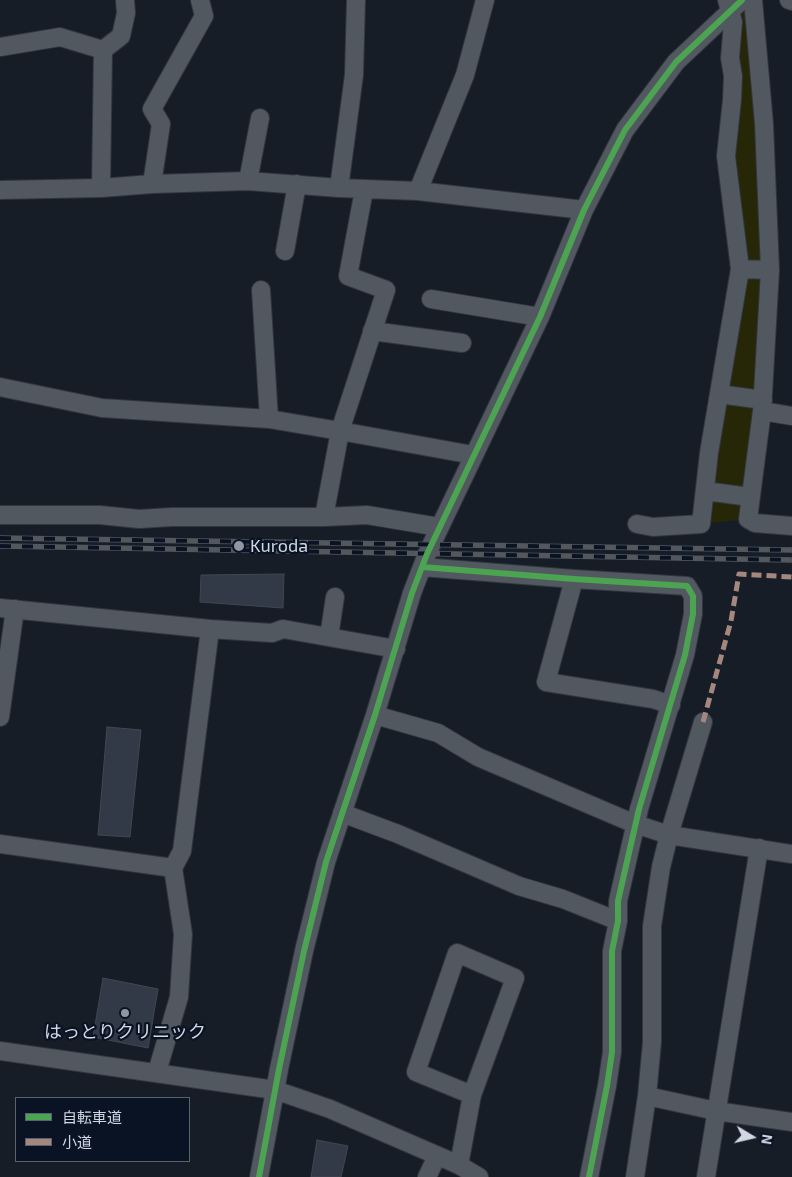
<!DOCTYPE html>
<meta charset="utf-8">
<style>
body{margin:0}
#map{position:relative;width:792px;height:1177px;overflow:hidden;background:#171d27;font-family:"Exo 2","Noto Sans JP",sans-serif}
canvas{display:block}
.legend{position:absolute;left:15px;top:1097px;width:175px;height:65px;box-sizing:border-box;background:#091323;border:1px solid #596270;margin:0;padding:6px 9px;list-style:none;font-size:15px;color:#d1d8e4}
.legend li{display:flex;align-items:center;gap:10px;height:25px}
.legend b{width:25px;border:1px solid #596270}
.north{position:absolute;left:727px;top:1112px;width:50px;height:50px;-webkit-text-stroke:4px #091323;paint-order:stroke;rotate:99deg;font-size:14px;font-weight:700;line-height:20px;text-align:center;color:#d1d8e4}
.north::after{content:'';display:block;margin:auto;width:18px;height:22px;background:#d1d8e4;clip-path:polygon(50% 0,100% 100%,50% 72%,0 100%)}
</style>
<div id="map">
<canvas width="792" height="1177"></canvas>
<ul class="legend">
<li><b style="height:6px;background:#4ca352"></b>自転車道</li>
<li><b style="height:6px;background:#a5887d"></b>小道</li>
</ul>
<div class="north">N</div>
</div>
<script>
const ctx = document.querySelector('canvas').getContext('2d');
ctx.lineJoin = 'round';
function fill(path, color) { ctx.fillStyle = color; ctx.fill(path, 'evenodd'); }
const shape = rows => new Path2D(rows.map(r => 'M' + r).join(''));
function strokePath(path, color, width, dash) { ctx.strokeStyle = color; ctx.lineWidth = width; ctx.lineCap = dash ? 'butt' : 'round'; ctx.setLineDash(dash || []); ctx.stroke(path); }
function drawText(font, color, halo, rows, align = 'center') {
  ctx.font = font + ' "Exo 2","Noto Sans JP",sans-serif'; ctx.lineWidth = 4.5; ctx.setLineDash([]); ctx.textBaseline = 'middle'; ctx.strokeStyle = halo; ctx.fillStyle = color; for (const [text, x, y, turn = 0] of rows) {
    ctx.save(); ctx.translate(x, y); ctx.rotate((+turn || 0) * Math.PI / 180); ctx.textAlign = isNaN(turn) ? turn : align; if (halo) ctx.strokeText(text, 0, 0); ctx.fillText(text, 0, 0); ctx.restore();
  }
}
const green = shape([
 [747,0,770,270,748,519,701,524,740,269,728,181,733,22]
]);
const building = shape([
 [284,574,283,608,200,602,201,575,284,574],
 [107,727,141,730,130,837,98,835,107,727],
 [103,978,158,989,148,1048,93,1037,103,978],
 [317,1140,348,1146,341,1177,311,1177,317,1140]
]);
const street = shape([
 [753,0,764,124,770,270,762,411,748,519,755,523,792,526],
 [789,0,792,1],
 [0,47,60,37,103,50],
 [248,181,260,118],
 [152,184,161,124,152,109,204,16,200,0],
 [101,188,103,50,121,36,126,13,125,0],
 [339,188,354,75,356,0],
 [0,190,101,188,152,184,248,181,339,188,418,191,584,210],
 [418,191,465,75,485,0],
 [285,251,297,184],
 [740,269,770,270],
 [261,290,269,419],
 [431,299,540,317],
 [372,331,462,343],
 [0,387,102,408,269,419,340,431,386,290,348,276,364,190],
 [719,394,763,400],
 [762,411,792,416],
 [705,491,750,497],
 [0,515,100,515,139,519,172,517,324,517,367,515,439,527],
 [324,517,340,431,473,455],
 [637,524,653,527,701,524,709,453,740,269,726,156,732,100,733,76,730,58,733,22,727,0],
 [422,567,574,579,687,586,693,596,693,614,685,655,639,809,618,901,618,921,612,951,612,1052,607,1086,589,1177],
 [574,579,546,682,653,699,671,705],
 [0,608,210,629,272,633,283,629,396,649],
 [329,637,335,597],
 [375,715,438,733,478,757,635,824,669,835,792,854],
 [0,717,15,609],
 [342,813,398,834,519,886,563,899,618,921],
 [0,844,173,868],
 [0,1051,275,1090,330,1109,459,1165,479,1177],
 [157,1072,179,997,183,934,173,868,182,851,210,629],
 [647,1096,716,1111,792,1122],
 [459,1165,472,1095,515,978,457,953,416,1072,472,1095],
 [259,1177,279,1069,304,951,326,862,375,715,412,593,427,554,540,317,584,210,625,130,676,62,742,0],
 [427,1177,437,1156],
 [635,1177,647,1096,652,1042,652,926,661,867,669,835,703,722],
 [706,1177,759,848]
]);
const rail = shape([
 [0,538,792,550],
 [0,546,792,560]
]);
const quiet = shape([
 [703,722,731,621,739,574,792,577]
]);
const cycleway = shape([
 [422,567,574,579,687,586,693,596,693,614,685,655,639,809,618,901,618,921,612,951,612,1052,607,1086,589,1177],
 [259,1177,279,1069,304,951,326,862,375,715,412,593,427,554,540,317,584,210,625,130,676,62,742,0]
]);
const markers = [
 [239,546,6,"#9097a2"],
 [125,1013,5,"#9097a2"]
];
const poiNames = [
 ["Kuroda",250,546],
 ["はっとりクリニック",125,1032,"center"]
];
fill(green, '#252707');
fill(building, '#323a47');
strokePath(building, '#424750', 1);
strokePath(street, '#32363e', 20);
strokePath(street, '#52585f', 18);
strokePath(rail, '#53585e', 5.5);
strokePath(rail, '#091323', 4, [11]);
strokePath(quiet, '#a5887d', 5, [10, 5]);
strokePath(cycleway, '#4ca352', 6);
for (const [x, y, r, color] of markers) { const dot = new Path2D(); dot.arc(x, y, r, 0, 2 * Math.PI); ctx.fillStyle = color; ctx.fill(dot); strokePath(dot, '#091323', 2); }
drawText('18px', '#d1d8e4', '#091323', poiNames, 'left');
</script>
